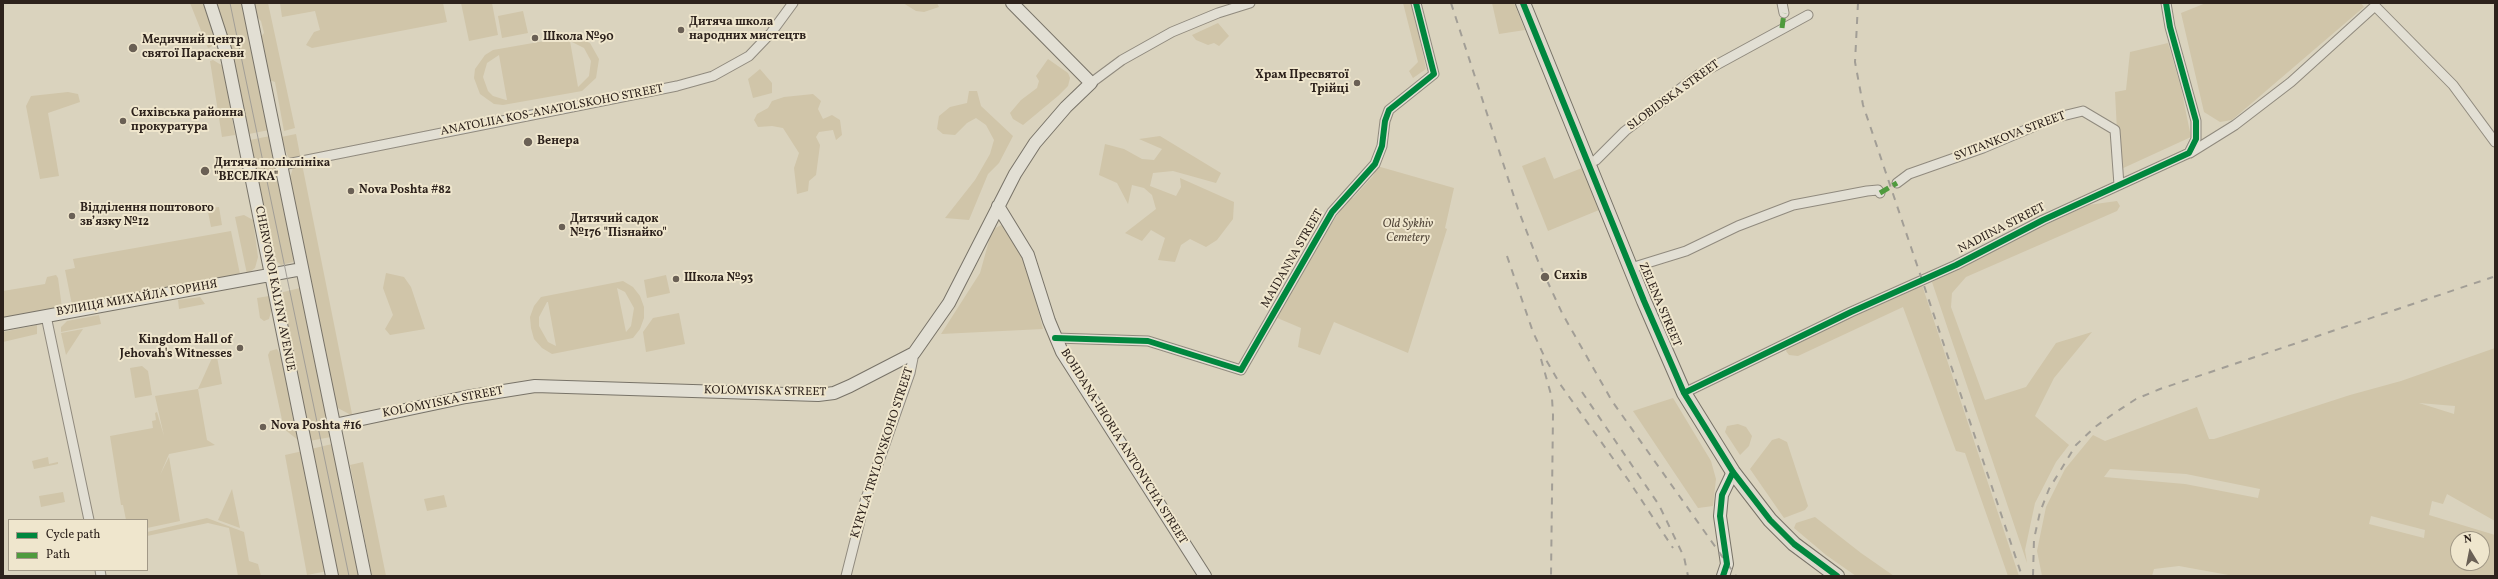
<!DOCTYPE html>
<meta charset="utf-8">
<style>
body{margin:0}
#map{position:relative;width:2498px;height:579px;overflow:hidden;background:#dad3be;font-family:Vollkorn,serif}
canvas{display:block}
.frame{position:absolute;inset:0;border:4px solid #2d221c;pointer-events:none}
.legend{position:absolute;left:8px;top:519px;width:140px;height:52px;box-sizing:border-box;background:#efe6cd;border:1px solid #a19886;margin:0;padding:5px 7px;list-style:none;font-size:12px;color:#2d221c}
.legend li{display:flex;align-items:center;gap:8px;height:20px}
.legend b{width:20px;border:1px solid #a19886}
.north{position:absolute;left:2450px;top:531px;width:40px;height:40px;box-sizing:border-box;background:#efe6cd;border:1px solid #a19886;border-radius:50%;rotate:350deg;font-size:11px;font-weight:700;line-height:16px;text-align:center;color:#2d221c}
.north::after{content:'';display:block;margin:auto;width:14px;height:18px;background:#6a6055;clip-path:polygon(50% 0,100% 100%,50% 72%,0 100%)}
</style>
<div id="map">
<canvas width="2498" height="579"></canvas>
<div class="frame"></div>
<ul class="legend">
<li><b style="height:5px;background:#00873e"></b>Cycle path</li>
<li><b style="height:5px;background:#4f9b3e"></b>Path</li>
</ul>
<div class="north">N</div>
</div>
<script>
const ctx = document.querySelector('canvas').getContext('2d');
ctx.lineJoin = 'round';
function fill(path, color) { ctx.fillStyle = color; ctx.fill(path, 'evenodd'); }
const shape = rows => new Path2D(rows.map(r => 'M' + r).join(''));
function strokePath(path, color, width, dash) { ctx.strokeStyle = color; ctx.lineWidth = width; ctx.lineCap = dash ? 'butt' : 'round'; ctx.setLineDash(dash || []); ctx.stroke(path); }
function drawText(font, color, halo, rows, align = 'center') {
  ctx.font = font + ' Vollkorn,serif'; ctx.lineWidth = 4; ctx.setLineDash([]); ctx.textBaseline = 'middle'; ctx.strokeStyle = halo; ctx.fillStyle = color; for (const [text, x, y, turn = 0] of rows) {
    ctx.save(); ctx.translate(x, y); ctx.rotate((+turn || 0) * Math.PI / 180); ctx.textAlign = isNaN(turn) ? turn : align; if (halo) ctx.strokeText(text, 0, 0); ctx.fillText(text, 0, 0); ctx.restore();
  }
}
const green = shape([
 [190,3,203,3,215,34,214,41,211,47,208,48],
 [216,3,243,3,269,130,249,134],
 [253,3,268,3,295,128,284,131,275,82,269,80,260,38,264,33,261,21,256,16],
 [280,3,443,3,447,22,312,48,306,45,314,32,320,30,315,11,282,17],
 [461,3,492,3,498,35,469,41],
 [903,3,937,3,939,7,924,12,916,11],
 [1403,3,1412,3,1426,69,1413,78,1409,71,1418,62],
 [1492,3,1514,3,1525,30,1499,34],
 [2206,3,2361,3,2364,7,2232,120,2220,122,2204,112,2181,13],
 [523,11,528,33,502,38,498,16],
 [1218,23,1229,36,1219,46,1214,43,1208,45,1196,40,1192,35],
 [573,36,590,43,599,59,596,78,582,91,503,105,494,104,480,94,474,78,475,69,485,55,493,50],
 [570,41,584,48,591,61,589,76,578,87],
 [499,55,507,100,506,100,493,96,488,91,483,77,487,63],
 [2168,43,2181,88,2191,137,2119,170,2115,92,2126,90,2130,52],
 [1048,59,1068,73,1070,78,1068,86,1058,96,1023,125,1013,119,1010,113,1021,100,1037,88,1039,81,1036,76],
 [213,60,223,66,235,135,222,137,210,61],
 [760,69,772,83,772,93,753,98,748,79],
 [969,91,977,91,981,106,1013,136,999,163,988,174,969,220,945,218,975,180,990,154,994,140,986,125,976,118,967,123,955,135,943,134,937,129,939,116,950,107,967,103],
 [68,92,78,94,80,102,48,113,59,176,40,179,26,106,31,96],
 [813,94,821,101,818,109,823,119,832,115,840,120,842,135,836,140,833,130,819,132,816,137,820,145,816,175,809,181,808,191,797,194,794,168,799,153,783,128,772,126,758,127,754,120,757,114,768,108,772,101,784,97],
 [296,134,301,160,288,157,281,137],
 [270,136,294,254,293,262,281,265,274,259,250,140],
 [1160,136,1221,173,1216,183,1173,171,1153,173,1150,186,1176,196,1181,187,1180,178,1234,202,1233,219,1217,240,1206,247,1190,239,1181,245,1175,262,1158,260,1165,238,1151,230,1142,241,1125,233,1156,209,1152,195,1144,188,1132,185,1128,204,1117,183,1099,175,1105,144,1124,149,1142,159,1154,160,1162,149,1139,139],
 [1545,157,1554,179,1582,168,1599,210,1548,231,1522,166],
 [302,164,352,414,351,415,336,407,290,177,293,168],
 [1377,166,1454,188,1445,228,1447,229,1408,353,1334,322,1320,355,1298,347,1301,328,1275,317,1302,269,1336,217,1350,197,1353,198,1373,176],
 [2117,201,2120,206,2117,211,1966,277,1952,293,1951,307,1985,400,2026,387,2056,343,2092,332,2054,378,2035,416,2069,445,2056,462,2035,503,2025,550,2027,563,1932,282,2006,243,2088,205],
 [219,207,222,225,211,227,208,212,210,208],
 [244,215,253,220,258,257,255,268,247,274,235,217],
 [1001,225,1008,229,1025,258,1043,329,941,334,980,273,992,230],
 [231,231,240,274,72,305,65,270,75,268,73,259],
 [386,273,404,277,411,287,425,329,390,335,385,329,393,315,383,288],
 [56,275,58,278,62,308,3,320,3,291,45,284,47,277],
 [666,275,670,293,647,298,644,280],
 [623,281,633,287,640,296,644,307,644,318,640,329,633,338,552,354,542,348,534,339,531,328,530,317,534,306,541,297],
 [617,288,625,292,634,308,631,326,626,332],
 [547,302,548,302,556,346,548,342,539,326,539,317],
 [1922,285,2019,576,2008,576,1965,453,1956,451,1903,307,1798,356,1789,355,1786,351,1789,346],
 [300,288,331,437,309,441,279,293],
 [269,296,272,308,269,319,264,321,260,318,257,298],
 [200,297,205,304,179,309,178,300],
 [679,313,685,344,646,352,643,332,653,318],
 [99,315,101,324,61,332,61,327,67,321],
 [37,325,37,334,3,342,3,332],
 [83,329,66,355,61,333],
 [2495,348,2495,521,2447,494,2443,504,2432,501,2429,515,2495,535,2495,576,2234,576,2179,566,2154,569,2152,576,2042,576,2037,551,2046,507,2065,469,2093,435,2105,441,2197,407,2209,439,2214,439,2350,395,2401,381],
 [2419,403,2455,406,2454,414],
 [2110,469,2186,474,2260,489,2258,498,2185,484,2104,477],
 [2371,516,2425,530,2424,538,2369,524],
 [2458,539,2482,539,2482,563,2458,563],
 [277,349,282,358,298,440,284,429,268,355,270,351],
 [217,357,222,384,198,389,207,440,215,445,169,454,160,475,169,457,180,521,147,528,147,520,126,520,123,505,121,505,110,436,153,428,152,421,156,420,155,413,157,412,164,436,155,396,198,389,212,358],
 [142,366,148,371,152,395,135,398,130,368],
 [1673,398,1711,461,1716,479,1713,506,1698,508,1633,411],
 [1738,424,1746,427,1752,436,1749,446,1740,455,1725,432,1727,426],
 [1779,438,1787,442,1808,506,1805,510,1784,518,1750,469,1772,440],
 [332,444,359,576,337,576,311,449],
 [303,451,328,571,307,575,285,455],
 [48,457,49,464,58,462,58,464,34,469,32,461],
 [363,462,386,576,372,576,350,465],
 [232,489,240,528,218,520],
 [63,492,65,502,41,507,39,496],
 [444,495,447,507,427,511,424,499],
 [1815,517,1861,553,1894,576,1856,576,1826,555,1794,528,1796,523],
 [207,518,244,532,249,561,258,564,261,576,238,576,229,528,208,523,147,536,147,532]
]);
const street = shape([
 [1782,3,1784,13],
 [1091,83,1122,60,1172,32,1218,13,1250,3],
 [2190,153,2235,125,2291,82,2375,6,2453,85,2495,142],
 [1588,164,1596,160,1625,131,1698,75,1808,15],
 [282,165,677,86,713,76,749,56,771,33,793,3],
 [1897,183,1909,174,1983,148,2054,118,2083,111,2115,130,2119,185],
 [1631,268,1686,251,1738,226,1793,205,1867,191,1878,190,1880,193],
 [46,316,89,520],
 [1055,338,1148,341,1241,370,1332,212,1375,164,1382,146,1385,121,1389,110,1434,74,1416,3],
 [1684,393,1851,312,1956,265,2043,220,2189,153,2196,139,2196,121,2170,27,2166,3],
 [100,570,101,576],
 [846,576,865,501,910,373,914,353]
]);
const secondary = shape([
 [210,3,226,52,332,576],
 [248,3,365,576],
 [998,206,1028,255,1049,321,1062,352,1205,576],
 [3,324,302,269],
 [334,425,466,397,535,386,818,395,834,393,850,386,914,353,949,303,1015,174,1035,143,1066,107,1091,83,1012,3],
 [1723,576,1727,564,1720,516,1722,495,1733,472]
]);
const primary = shape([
 [1523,3,1644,301,1684,393,1733,472,1770,520,1794,544,1837,576]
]);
const tram = shape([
 [230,3,349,576]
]);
const rail = shape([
 [1451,3,1518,209,1538,261,1562,313,1612,401,1736,576],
 [1858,3,1855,62,1863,105,2022,576],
 [1507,256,1533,332,1545,358,1560,384,1629,481,1673,548],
 [1541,359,1552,398,1553,415,1551,576],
 [1582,392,1659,505,1684,557,1688,576],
 [2033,576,2034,539,2040,512,2049,489,2076,445,2095,427,2113,414,2136,399,2160,389,2493,277]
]);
const quiet = shape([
 [1782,28,1784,13],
 [1880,193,1897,183]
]);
const cycleway = shape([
 [1523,3,1644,301,1684,393,1733,472,1770,520,1794,544,1837,576],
 [1055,338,1148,341,1241,370,1332,212,1375,164,1382,146,1385,121,1389,110,1434,74,1416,3],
 [1684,393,1851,312,1956,265,2043,220,2189,153,2196,139,2196,121,2170,27,2166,3],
 [1723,576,1727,564,1720,516,1722,495,1733,472]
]);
const markers = [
 [681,30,4,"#6a6055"],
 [535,38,4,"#6a6055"],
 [133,48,5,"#6a6055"],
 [1357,83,4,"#6a6055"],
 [123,121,4,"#6a6055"],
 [528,142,5,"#6a6055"],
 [205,171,5,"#6a6055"],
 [351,191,4,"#6a6055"],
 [72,216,4,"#6a6055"],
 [562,227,4,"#6a6055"],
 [1545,277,5,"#6a6055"],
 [676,279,4,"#6a6055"],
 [240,348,4,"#6a6055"],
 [263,427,4,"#6a6055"]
];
const poiNames = [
 ["Дитяча школа",689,23],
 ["народних мистецтв",689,37],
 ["Школа №90",543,38],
 ["Медичний центр",142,41],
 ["святої Параскеви",142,55],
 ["Храм Пресвятої",1349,76,"right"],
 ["Трійці",1349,90,"right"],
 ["Сихівська районна",131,114],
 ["прокуратура",131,128],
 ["Венера",537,142],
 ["Дитяча поліклініка",214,164],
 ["\"ВЕСЕЛКА\"",214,178],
 ["Nova Poshta #82",359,191],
 ["Відділення поштового",80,209],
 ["зв’язку №12",80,223],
 ["Дитячий садок",570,220],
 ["№176 \"Пізнайко\"",570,234],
 ["Сихів",1554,277],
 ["Школа №93",684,279],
 ["Kingdom Hall of",232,341,"right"],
 ["Jehovah's Witnesses",232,355,"right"],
 ["Nova Poshta #16",271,427]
];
const streetNames = [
 ["SLOBIDSKA STREET",1674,96,-36],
 ["ANATOLIIA KOS-ANATOLSKOHO STREET",552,111,-11],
 ["SVITANKOVA STREET",2010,137,-21],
 ["NADIINA STREET",2002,229,-27],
 ["MAIDANNA STREET",1293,259,-60],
 ["CHERVONOI KALYNY AVENUE",274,289,79],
 ["ВУЛИЦЯ МИХАЙЛА ГОРИНЯ",137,299,-10],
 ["ZELENA STREET",1659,305,67],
 ["KOLOMYISKA STREET",765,392,1],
 ["KOLOMYISKA STREET",443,403,-11],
 ["BOHDANA-IHORIA ANTONYCHA STREET",1123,447,58],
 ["KYRYLA TRYLOVSKOHO STREET",883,453,-72]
];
const parkNames = [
 ["Old Sykhiv",1408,225],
 ["Cemetery",1408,239]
];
fill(green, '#d0c5a9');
strokePath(street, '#908a7e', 11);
strokePath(secondary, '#787368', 14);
strokePath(primary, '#787368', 16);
strokePath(street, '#e2dfd4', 9);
strokePath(secondary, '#e2dfd4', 12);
strokePath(primary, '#ddd9cc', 14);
strokePath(tram, '#a29e96', 1);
strokePath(rail, '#a29e96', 2, [7, 7]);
strokePath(quiet, '#4f9b3e', 5, [10, 5]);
strokePath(cycleway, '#00873e', 6);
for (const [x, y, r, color] of markers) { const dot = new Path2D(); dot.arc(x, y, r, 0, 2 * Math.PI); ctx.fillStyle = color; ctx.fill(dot); strokePath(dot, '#efe6cd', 1.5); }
drawText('bold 12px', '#2d221c', '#efe6cd', poiNames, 'left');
drawText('12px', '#2d221c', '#efe6cd', streetNames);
drawText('italic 12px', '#54483b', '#efe6cd', parkNames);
</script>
